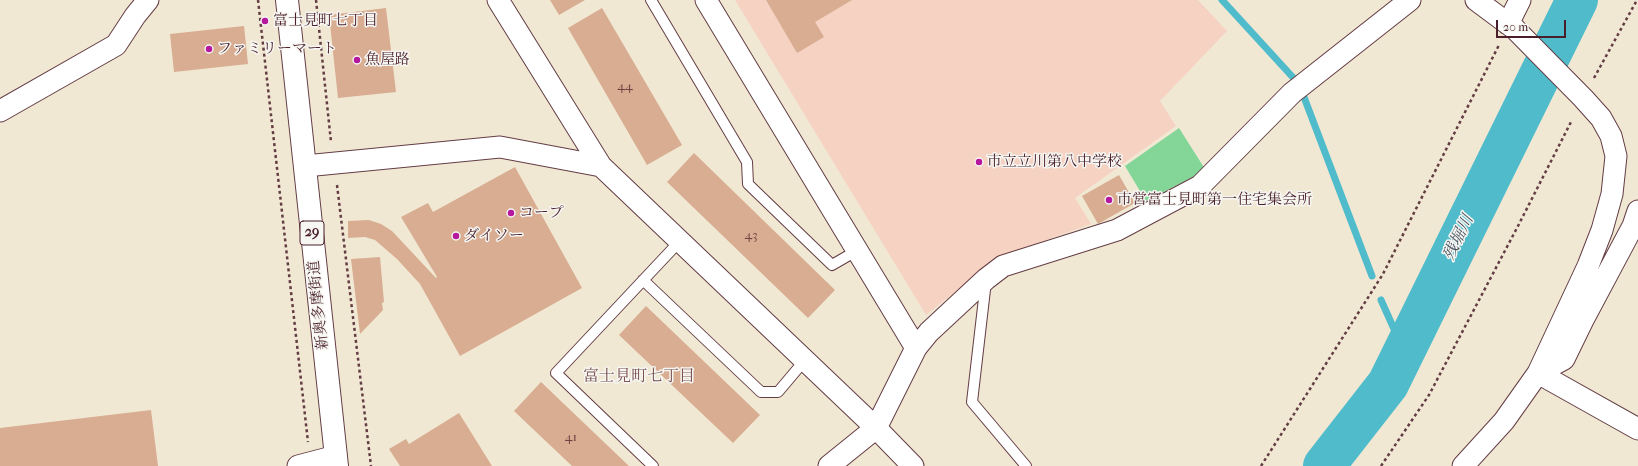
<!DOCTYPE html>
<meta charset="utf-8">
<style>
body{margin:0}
#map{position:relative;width:1638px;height:466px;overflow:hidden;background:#f1e8d4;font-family:"IM FELL French Canon",serif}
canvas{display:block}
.scale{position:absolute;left:1496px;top:20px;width:70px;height:18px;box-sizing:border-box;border:2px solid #4a1f2b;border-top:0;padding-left:5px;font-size:12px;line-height:14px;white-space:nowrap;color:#4a1f2b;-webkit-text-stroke:3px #f6f6f2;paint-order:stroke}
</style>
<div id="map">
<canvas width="1638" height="466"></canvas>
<div class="scale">20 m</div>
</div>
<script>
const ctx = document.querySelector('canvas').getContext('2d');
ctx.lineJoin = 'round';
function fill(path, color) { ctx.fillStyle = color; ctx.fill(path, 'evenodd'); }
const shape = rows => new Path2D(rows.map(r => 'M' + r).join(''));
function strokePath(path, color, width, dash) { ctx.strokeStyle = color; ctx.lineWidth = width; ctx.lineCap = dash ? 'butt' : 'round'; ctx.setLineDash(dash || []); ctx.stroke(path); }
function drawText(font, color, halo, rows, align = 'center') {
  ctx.font = font + ' "IM FELL French Canon","Noto Serif JP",serif'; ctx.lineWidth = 3; ctx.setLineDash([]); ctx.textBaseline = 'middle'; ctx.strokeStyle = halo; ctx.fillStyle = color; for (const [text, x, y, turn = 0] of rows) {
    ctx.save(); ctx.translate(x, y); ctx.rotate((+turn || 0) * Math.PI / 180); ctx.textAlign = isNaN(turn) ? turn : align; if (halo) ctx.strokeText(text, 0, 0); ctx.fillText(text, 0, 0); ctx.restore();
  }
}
const built = shape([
 [735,0,1198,0,1227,31,1160,101,1176,126,1075,198,1091,224,999,257,926,315]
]);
const green = shape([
 [1179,128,1205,169,1195,176,1146,201,1125,166]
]);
const stream = shape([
 [1222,0,1299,84,1372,276],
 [1381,300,1403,349]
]);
const river = shape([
 [1324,466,1388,384,1577,0]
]);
const building = shape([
 [550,0,585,0,559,15],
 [766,0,852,0,815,22,824,37,797,53],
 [386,8,396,92,338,98,329,15],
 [602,8,682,145,647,165,568,28],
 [244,26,248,64,174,72,170,34],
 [694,153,835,290,808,318,667,182],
 [515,167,582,288,460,356,420,284,397,259,375,240,365,237,348,238,348,221,369,220,381,224,392,231,436,278,437,277,401,217,428,203,433,212],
 [1119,175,1135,203,1098,224,1082,196],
 [380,257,384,302,382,303,383,310,360,334,351,259],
 [646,306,760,415,733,443,619,335],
 [541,382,629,466,572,466,514,411],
 [151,410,158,466,0,466,0,428],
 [459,413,492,466,400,466,389,449,406,439,409,444]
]);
const path = shape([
 [258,0,308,442],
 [316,0,331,142],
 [1594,78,1637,0],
 [337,185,371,466],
 [1261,466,1383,274,1499,45],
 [1381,466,1429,395,1518,226,1572,120]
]);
const lane = shape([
 [651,0,747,162,748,184,832,265,858,250],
 [643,280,761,392,778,392,805,360],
 [986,281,972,402,1026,466],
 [653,466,556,373,679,242]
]);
const street = shape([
 [498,0,601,166,876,428,913,466],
 [706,0,916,348,929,332,986,279,1003,266,1117,230,1200,186,1292,93,1410,0],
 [1508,24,1520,0],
 [0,111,116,45,135,16,148,0],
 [305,166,500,147,601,166],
 [1538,373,1564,359,1584,318,1633,226,1638,211],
 [1538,373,1638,429],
 [298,466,336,456],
 [829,466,876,428,916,348],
 [1463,466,1504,421,1538,373,1588,266,1602,230,1612,194,1616,156,1611,136,1601,118,1583,98,1515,29,1476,0]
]);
const primary = shape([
 [287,0,337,466]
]);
const markers = [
 [265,21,4,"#b5179e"],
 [209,49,4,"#b5179e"],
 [357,60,4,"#b5179e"],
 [979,162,4,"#b5179e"],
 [1109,200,4,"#b5179e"],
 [511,213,4,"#b5179e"],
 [456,236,4,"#b5179e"]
];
const numberNames = [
 ["44",625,87],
 ["43",751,236],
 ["41",571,438]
];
const shields = [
 [312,233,24]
];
const shieldNames = [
 ["29",312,233]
];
const poiNames = [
 ["富士見町七丁目",273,21],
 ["ファミリーマート",217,49],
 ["魚屋路",365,60],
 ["市立立川第八中学校",987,162],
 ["市営富士見町第一住宅集会所",1117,200],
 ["コープ",519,213],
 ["ダイソー",464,236]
];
const streetNames = [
 ["新奥多摩街道",319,305,-96]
];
const waterNames = [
 ["残堀川",1459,238,-64]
];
const neighbourhoodNames = [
 ["富士見町七丁目",639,377]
];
fill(built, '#f6d2c3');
fill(green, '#84d698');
strokePath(stream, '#50bccb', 7);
strokePath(river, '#50bccb', 42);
fill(building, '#d8ad91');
strokePath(lane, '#633d44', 12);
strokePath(street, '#633d44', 23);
strokePath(primary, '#633d44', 24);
strokePath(path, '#633d44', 2.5, [3, 3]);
strokePath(lane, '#fff', 10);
strokePath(street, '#fff', 21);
strokePath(primary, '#fff', 22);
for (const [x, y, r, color] of markers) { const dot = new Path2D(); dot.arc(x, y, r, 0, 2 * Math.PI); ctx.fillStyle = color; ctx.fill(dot); strokePath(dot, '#f6f6f2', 1.5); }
drawText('13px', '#6e4244', null, numberNames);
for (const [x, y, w] of shields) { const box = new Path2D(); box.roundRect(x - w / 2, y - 12, w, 24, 3); ctx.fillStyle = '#f6f6f2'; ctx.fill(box); strokePath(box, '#4a1f2b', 1); }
drawText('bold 14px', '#4a1f2b', null, shieldNames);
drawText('15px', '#4a1f2b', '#f6f6f2', poiNames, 'left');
drawText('15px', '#4a1f2b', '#f6f6f2', streetNames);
drawText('italic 16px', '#4c5663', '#f6f6f2', waterNames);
drawText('16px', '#7c514f', '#f6f6f2', neighbourhoodNames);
</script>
